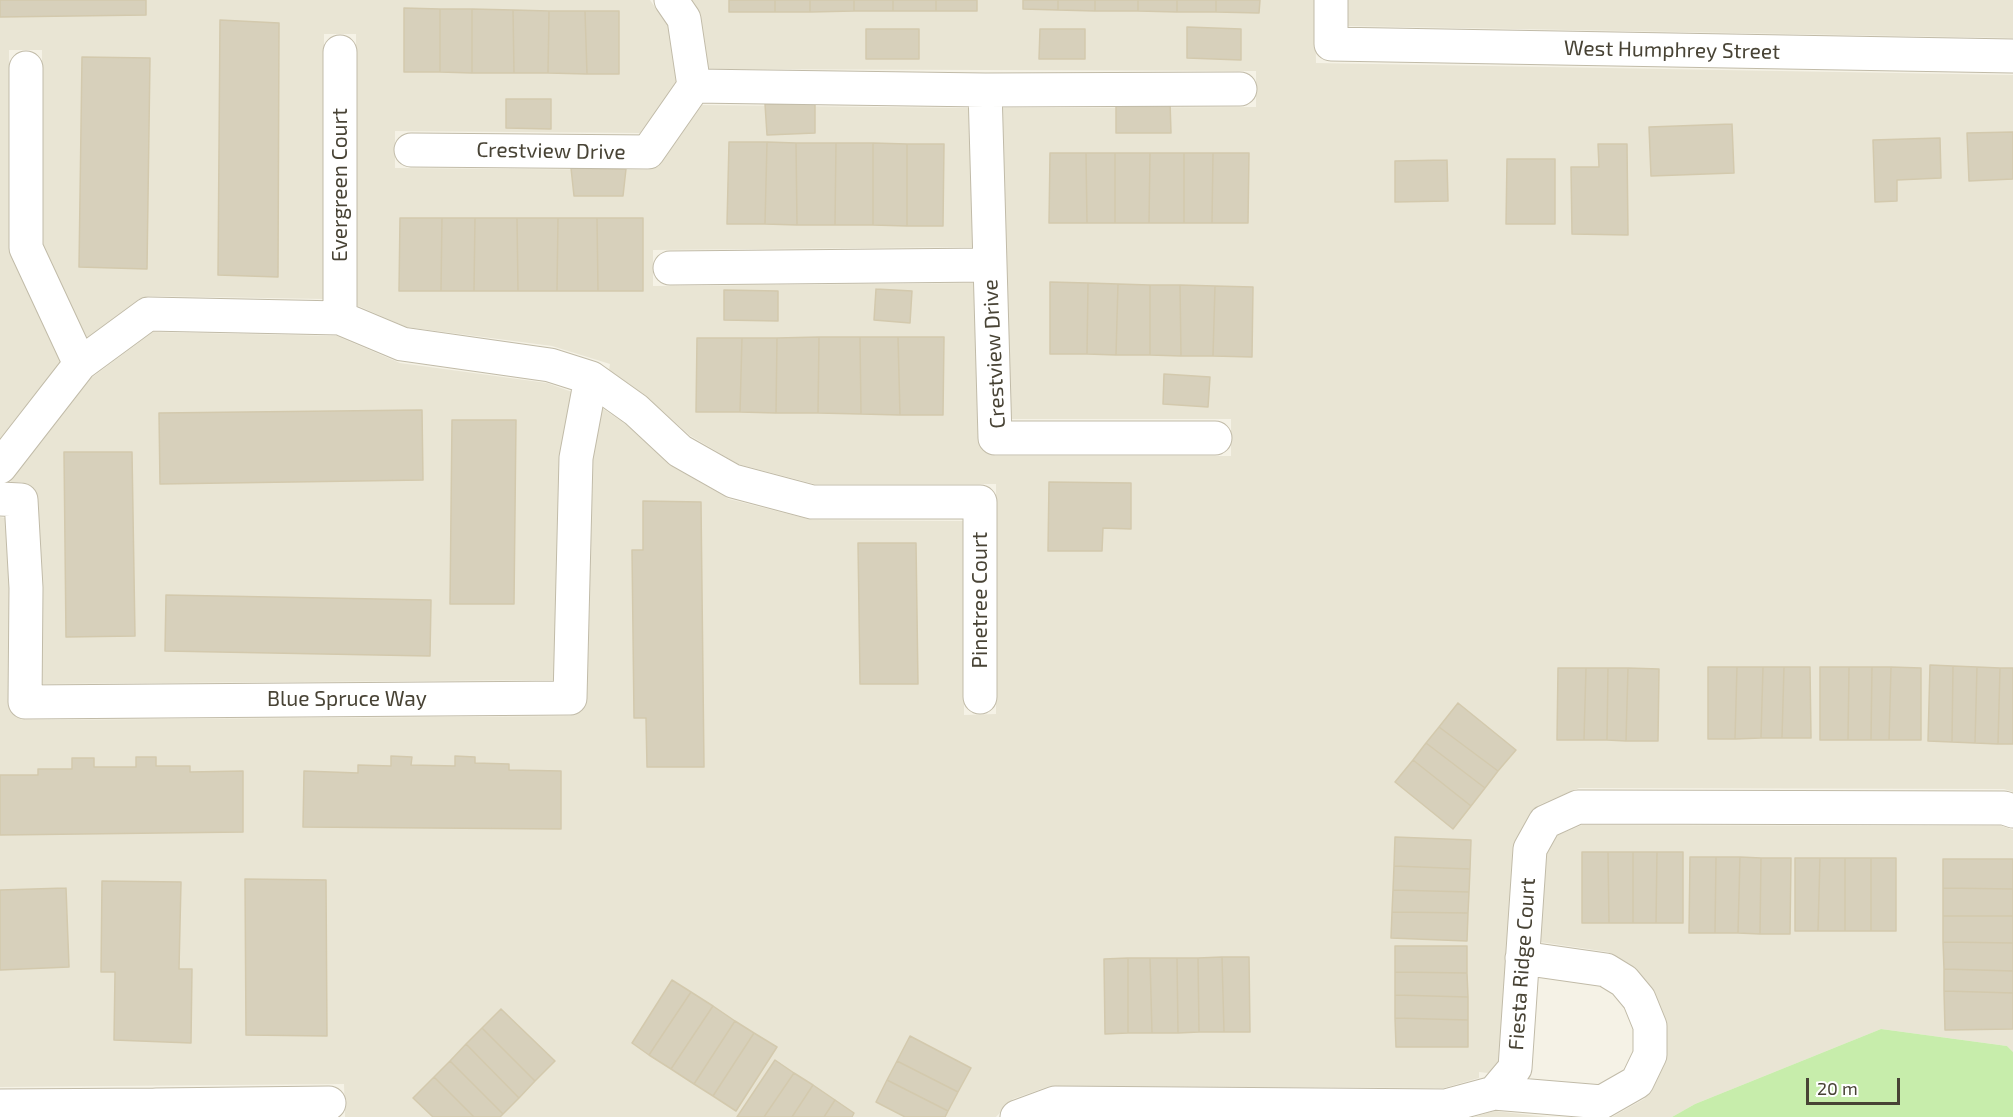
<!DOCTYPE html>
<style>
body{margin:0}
#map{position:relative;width:2013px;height:1117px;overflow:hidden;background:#f5f2e6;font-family:"Exo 2",sans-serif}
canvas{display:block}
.scale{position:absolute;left:1806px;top:1078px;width:94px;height:27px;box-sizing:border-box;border:3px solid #484335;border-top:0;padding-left:8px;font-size:18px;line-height:21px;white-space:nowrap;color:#484335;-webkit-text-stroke:4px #fff;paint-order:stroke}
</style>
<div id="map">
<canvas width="2013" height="1117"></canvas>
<div class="scale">20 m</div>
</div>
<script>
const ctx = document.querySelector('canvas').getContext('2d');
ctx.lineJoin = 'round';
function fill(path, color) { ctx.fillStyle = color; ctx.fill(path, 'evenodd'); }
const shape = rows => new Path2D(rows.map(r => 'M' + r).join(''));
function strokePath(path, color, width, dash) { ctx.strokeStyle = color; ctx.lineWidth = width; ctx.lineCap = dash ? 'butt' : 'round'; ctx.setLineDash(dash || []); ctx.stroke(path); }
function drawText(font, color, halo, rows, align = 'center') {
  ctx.font = font + ' "Exo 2",sans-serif'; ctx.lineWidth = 4.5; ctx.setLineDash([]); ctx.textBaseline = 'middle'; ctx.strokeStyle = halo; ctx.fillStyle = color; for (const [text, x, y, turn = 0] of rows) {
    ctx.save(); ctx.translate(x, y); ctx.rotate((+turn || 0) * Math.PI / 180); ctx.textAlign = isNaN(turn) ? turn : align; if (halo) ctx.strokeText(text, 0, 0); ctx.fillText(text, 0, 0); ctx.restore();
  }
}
const residential = shape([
 [0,0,650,0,669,27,677,82,640,133,395,131,395,168,648,170,661,163,702,105,970,108,973,247,653,250,653,286,974,283,978,438,995,456,1231,456,1231,419,1010,419,1002,108,1256,107,1256,71,708,69,700,16,691,0,1315,0,1316,63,2013,75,2013,792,2004,789,1579,788,1539,805,1531,812,1513,847,1500,1060,1488,1073,1479,1072,1479,1078,1444,1088,1050,1086,1013,1099,996,1117,345,1117,344,1084,0,1087,0,517,6,518,10,588,9,702,25,720,570,716,587,698,593,460,602,408,627,425,673,467,729,499,812,520,964,521,964,715,996,714,996,484,814,484,738,464,689,435,646,396,609,370,610,364,552,346,406,327,356,305,356,34,324,34,324,299,149,296,139,299,86,338,42,243,42,50,9,50,10,248,61,361,0,439],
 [1347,0,2013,0,2013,38,1347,26],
 [153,332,337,336,400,363,547,383,572,392,560,457,554,680,41,684,37,499,22,482,10,482,91,378],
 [1582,825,2002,826,2013,830,2013,1052,2007,1046,1881,1029,1695,1104,1672,1117,1612,1117,1644,1099,1652,1090,1664,1063,1666,1026,1654,991,1631,965,1608,952,1540,942,1545,855,1556,836],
 [1495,1111,1547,1117,1474,1117]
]);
const green = shape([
 [1881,1029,2007,1046,2013,1052,2013,1117,1672,1117,1695,1104]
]);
const building = shape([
 [0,0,146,0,146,15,0,17,0,0],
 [729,0,775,0,775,12,729,12,729,0],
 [775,0,810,0,810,12,775,12,775,0],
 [810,0,854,0,854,11,810,12,810,0],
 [854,0,893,0,893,11,854,11,854,0],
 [893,0,936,0,936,11,893,11,893,0],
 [936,0,977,0,977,11,936,11,936,0],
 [1023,0,1058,0,1058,10,1023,9,1023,0],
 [1058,0,1095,0,1095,11,1058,10,1058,0],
 [1095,0,1138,0,1138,11,1095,11,1095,0],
 [1138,0,1177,0,1177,12,1138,11,1138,0],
 [1177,0,1216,0,1216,12,1177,12,1177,0],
 [1216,0,1260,0,1259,13,1216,12,1216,0],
 [404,8,440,9,440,72,404,72,404,8],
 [440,9,472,9,472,73,440,72,440,9],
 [472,9,513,10,514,73,472,73,472,9],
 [513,10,549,11,548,73,514,73,513,10],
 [549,11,585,11,587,74,548,73,549,11],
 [585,11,619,11,619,74,587,74,585,11],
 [220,20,279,23,278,277,218,275,220,20],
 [1187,27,1241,29,1241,60,1187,58,1187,27],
 [866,29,919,29,919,59,866,59,866,29],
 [1040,29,1085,29,1085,59,1039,59,1040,29],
 [82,57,150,58,147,269,79,267,82,57],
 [506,99,551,99,551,129,506,128,506,99],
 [1170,102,1171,133,1116,133,1116,103,1170,102],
 [815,103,815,133,767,135,765,104,815,103],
 [1732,124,1734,173,1651,176,1649,127,1732,124],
 [2013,132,2013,179,1969,181,1967,133,2013,132],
 [1940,138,1941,178,1897,180,1897,201,1875,202,1873,140,1940,138],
 [729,142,767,142,765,224,727,224,729,142],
 [767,142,796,143,797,225,765,224,767,142],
 [796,143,836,143,835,225,797,225,796,143],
 [836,143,873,143,873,225,835,225,836,143],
 [873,143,907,144,907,226,873,225,873,143],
 [907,144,944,144,943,226,907,226,907,144],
 [1598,144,1627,144,1628,235,1572,234,1571,167,1599,167,1598,144],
 [1050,153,1086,153,1087,223,1049,223,1050,153],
 [1086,153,1115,153,1115,223,1087,223,1086,153],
 [1115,153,1150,153,1149,223,1115,223,1115,153],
 [1150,153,1184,153,1184,223,1149,223,1150,153],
 [1184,153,1213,153,1212,223,1184,223,1184,153],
 [1213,153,1249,153,1248,223,1212,223,1213,153],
 [1507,159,1555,159,1555,224,1506,224,1507,159],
 [1447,160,1448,201,1395,202,1395,161,1447,160],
 [571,168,626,169,623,196,574,196,571,168],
 [400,218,442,218,441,291,399,291,400,218],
 [442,218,475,218,474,291,441,291,442,218],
 [475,218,517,218,518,291,474,291,475,218],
 [517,218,558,218,557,291,518,291,517,218],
 [558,218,597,218,598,291,557,291,558,218],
 [597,218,643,218,643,291,598,291,597,218],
 [1050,282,1088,283,1087,354,1050,354,1050,282],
 [1088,283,1118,284,1116,355,1087,354,1088,283],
 [1118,284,1150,285,1150,355,1116,355,1118,284],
 [1150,285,1180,285,1181,356,1150,355,1150,285],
 [1180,285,1215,286,1213,356,1181,356,1180,285],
 [1215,286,1253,287,1252,357,1213,356,1215,286],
 [876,289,912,291,910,323,874,320,876,289],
 [724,290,778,291,778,321,724,320,724,290],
 [819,337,860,337,861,414,818,413,819,337],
 [819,337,818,413,776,413,777,338,819,337],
 [860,337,898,337,900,415,861,414,860,337],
 [898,337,944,337,943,415,900,415,898,337],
 [697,338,742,338,740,412,696,412,697,338],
 [742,338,777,338,776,413,740,412,742,338],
 [1164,374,1210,377,1208,407,1163,404,1164,374],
 [422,410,423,480,160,484,159,413,422,410],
 [452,420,516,420,514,604,450,604,452,420],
 [64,452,132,452,135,636,66,637,64,452],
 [1049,482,1131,483,1131,529,1103,528,1102,551,1048,551,1049,482],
 [643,501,701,502,704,767,647,767,646,718,634,718,632,550,643,550,643,501],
 [858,543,916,543,918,684,860,684,858,543],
 [166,595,431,600,430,656,165,651,166,595],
 [1930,665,1953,666,1952,742,1928,741,1930,665],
 [1953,666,1977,667,1975,743,1952,742,1953,666],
 [1708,667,1737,667,1735,739,1708,739,1708,667],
 [1737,667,1763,667,1761,738,1735,739,1737,667],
 [1763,667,1784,667,1782,738,1761,738,1763,667],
 [1784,667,1810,667,1811,738,1782,738,1784,667],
 [1820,667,1849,667,1848,740,1820,740,1820,667],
 [1849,667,1872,667,1871,740,1848,740,1849,667],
 [1872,667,1891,667,1889,740,1871,740,1872,667],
 [1891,667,1921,668,1921,740,1889,740,1891,667],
 [1977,667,2000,668,1998,744,1975,743,1977,667],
 [1558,668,1586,668,1584,740,1557,740,1558,668],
 [1586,668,1608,668,1607,740,1584,740,1586,668],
 [1608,668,1628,668,1626,741,1607,740,1608,668],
 [1628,668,1659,669,1658,741,1626,741,1628,668],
 [2000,668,2013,668,2013,744,1998,744,2000,668],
 [1458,703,1516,750,1498,771,1439,727,1458,703],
 [1439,727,1498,771,1485,788,1426,743,1439,727],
 [1426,743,1485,788,1471,806,1413,760,1426,743],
 [391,756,412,757,411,765,455,766,455,756,475,757,475,763,509,764,509,770,561,771,561,829,303,827,304,771,358,773,358,765,391,766,391,756],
 [136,757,156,757,156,766,190,766,190,772,243,771,243,832,0,835,0,775,38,775,38,769,72,769,72,758,94,758,94,767,136,767,136,757],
 [1413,760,1471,806,1453,829,1395,782,1413,760],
 [1395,837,1471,840,1470,869,1394,866,1395,837],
 [1582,852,1608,852,1609,923,1582,923,1582,852],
 [1608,852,1633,852,1633,923,1609,923,1608,852],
 [1633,852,1657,852,1656,923,1633,923,1633,852],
 [1657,852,1683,852,1683,923,1656,923,1657,852],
 [1690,857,1716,857,1715,933,1689,933,1690,857],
 [1716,857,1740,857,1738,933,1715,933,1716,857],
 [1740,857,1761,858,1760,934,1738,933,1740,857],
 [1761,858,1791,858,1790,934,1760,934,1761,858],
 [1795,858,1820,858,1818,931,1795,931,1795,858],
 [1820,858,1845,858,1845,931,1818,931,1820,858],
 [1845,858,1871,858,1871,931,1845,931,1845,858],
 [1871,858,1896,858,1896,931,1871,931,1871,858],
 [1943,859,2013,859,2013,889,1943,888,1943,859],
 [1394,866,1470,869,1469,892,1393,890,1394,866],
 [245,879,326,880,327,1036,246,1035,245,879],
 [102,881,181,882,179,969,192,969,191,1043,114,1040,115,972,101,972,102,881],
 [66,888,69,967,0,970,0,890,66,888],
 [1943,888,2013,889,2013,916,1943,916,1943,888],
 [1393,890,1469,892,1468,913,1392,912,1393,890],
 [1392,912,1468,913,1467,941,1391,938,1392,912],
 [1943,916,2013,916,2013,943,1943,942,1943,916],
 [1943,942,2013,943,2013,971,1944,969,1943,942],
 [1395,946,1467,946,1467,973,1395,972,1395,946],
 [1222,957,1249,957,1250,1032,1224,1032,1222,957],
 [1222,957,1224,1032,1199,1032,1198,958,1222,957],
 [1128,958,1150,958,1152,1033,1128,1033,1128,958],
 [1128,958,1128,1033,1105,1034,1104,959,1128,958],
 [1150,958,1177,958,1178,1033,1152,1033,1150,958],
 [1177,958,1198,958,1199,1032,1178,1033,1177,958],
 [1944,969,2013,971,2013,993,1944,991,1944,969],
 [1395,972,1467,973,1468,997,1395,995,1395,972],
 [672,980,691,992,649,1055,632,1043,672,980],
 [1944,991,2013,993,2013,1029,1945,1030,1944,991],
 [691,992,713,1006,671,1069,649,1055,691,992],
 [1395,995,1468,997,1468,1020,1395,1018,1395,995],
 [713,1006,735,1021,694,1084,671,1069,713,1006],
 [501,1009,555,1061,535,1081,482,1028,501,1009],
 [1395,1018,1468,1020,1468,1047,1396,1047,1395,1018],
 [735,1021,754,1033,713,1096,694,1084,735,1021],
 [482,1028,535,1081,519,1098,466,1044,482,1028],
 [754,1033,777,1047,736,1111,713,1096,754,1033],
 [910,1036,971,1068,958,1092,897,1061,910,1036],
 [466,1044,519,1098,503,1114,450,1061,466,1044],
 [775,1060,794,1073,764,1117,737,1117,775,1060],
 [450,1061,503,1114,500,1117,474,1117,434,1077,450,1061],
 [897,1061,958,1092,948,1111,887,1080,897,1061],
 [794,1073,813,1085,792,1117,764,1117,794,1073],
 [434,1077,474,1117,433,1117,413,1098,434,1077],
 [887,1080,948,1111,945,1117,905,1117,876,1102,887,1080],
 [813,1085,835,1100,824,1117,792,1117,813,1085],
 [835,1100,854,1113,852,1117,824,1117,835,1100]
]);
const minor = shape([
 [671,0,684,19,694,86,985,90,995,438,1215,438],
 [1331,0,1331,44,2013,56],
 [340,52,340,318],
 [26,68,26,248,80,364],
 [985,90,1240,89],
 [411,150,648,152,694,86],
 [670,268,990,265],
 [0,467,80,364,148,314,340,318,402,344,550,365,591,378,636,410,680,451,733,481,812,502,980,502,980,697],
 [0,499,21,500,26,588,25,702,570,698,576,458,591,378],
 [1494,1093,1602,1102,1637,1082,1650,1055,1650,1026,1639,999,1624,981,1606,970,1522,958],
 [156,1105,329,1103],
 [0,1106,156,1105,158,1117],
 [1017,1117,1055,1103,1446,1106,1494,1093,1515,1068,1530,849,1545,822,1578,807,2004,808,2013,811]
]);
const streetNames = [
 ["West Humphrey Street",1672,50,1],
 ["Crestview Drive",551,151,1],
 ["Evergreen Court",340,185,-90],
 ["Crestview Drive",994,354,-93],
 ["Pinetree Court",980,600,-90],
 ["Blue Spruce Way",347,699],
 ["Fiesta Ridge Court",1522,964,-86]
];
fill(residential, '#e9e5d4');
fill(green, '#c7edab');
fill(building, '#d7d0bb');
strokePath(building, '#d3c9ad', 1.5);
strokePath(minor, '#c1bba8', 35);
strokePath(minor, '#fff', 33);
drawText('21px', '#484335', '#fff', streetNames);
</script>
